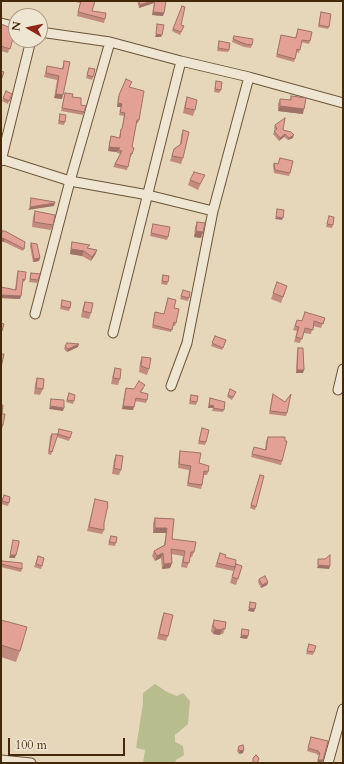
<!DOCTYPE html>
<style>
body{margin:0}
#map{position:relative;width:344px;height:764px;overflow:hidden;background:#e6d7bb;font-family:Cardo,serif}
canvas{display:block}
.frame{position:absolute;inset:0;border:2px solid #432909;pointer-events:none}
.north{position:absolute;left:8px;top:8px;width:40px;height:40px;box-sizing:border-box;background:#efe5d3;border:1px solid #aa9a82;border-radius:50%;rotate:279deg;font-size:11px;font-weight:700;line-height:16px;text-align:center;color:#432909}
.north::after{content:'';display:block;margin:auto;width:14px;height:18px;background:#8f2418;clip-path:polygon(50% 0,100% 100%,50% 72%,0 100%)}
.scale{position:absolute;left:8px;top:738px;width:117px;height:18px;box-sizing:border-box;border:2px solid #432909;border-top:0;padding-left:5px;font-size:12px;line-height:14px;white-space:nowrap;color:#432909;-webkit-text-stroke:3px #efe5d3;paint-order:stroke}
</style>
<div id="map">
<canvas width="344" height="764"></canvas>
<div class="frame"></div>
<div class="north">N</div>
<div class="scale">100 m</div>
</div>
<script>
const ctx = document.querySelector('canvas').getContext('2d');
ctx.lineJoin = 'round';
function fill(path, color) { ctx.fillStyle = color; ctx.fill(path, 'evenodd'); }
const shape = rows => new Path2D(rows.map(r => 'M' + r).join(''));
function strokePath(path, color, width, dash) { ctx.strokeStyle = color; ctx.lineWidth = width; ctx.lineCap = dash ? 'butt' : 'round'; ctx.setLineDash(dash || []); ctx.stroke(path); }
const green = shape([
 [155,684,167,692,177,696,183,693,190,701,188,724,175,735,175,742,183,746,184,755,176,760,175,763,143,763,145,750,136,748,143,703,143,693]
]);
const minor = shape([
 [1,23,16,27],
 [40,32,110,42,181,61,249,77,343,103],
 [1,159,70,181,148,195,213,211],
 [1,161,31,40],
 [35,314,70,181,110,42],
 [113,333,181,61],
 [171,386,187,343,213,211,249,77],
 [338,390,343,369],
 [1,760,31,763],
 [328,763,343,709]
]);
const wall = shape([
 [77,1,95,1,92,11,105,19,104,23,77,16,80,3,76,2],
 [137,1,166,1,163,16,152,15,154,3,139,8],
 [182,6,181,25,184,26,180,35,172,31],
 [321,12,329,27,328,29,318,27,320,15],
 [1,24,11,28,16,29,16,39,12,39,8,53,1,51],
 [298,29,310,41,309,44,301,42,299,53,297,52,294,62,276,57,281,35,295,38],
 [234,36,252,45,251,48,244,47,232,42],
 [219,41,229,50,228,52,217,51],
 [64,61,62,99,54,98,57,80,44,77,46,70,47,66,62,69],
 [89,68,93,77,92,80,86,78],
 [126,79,139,120,138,123,136,123,132,147,132,154,131,157,130,157,127,170,113,167,120,154,117,153,117,152,108,151,110,140,111,136,119,138,120,132,121,129,122,129,124,116,119,115,121,107,117,107,118,98],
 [216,81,221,90,219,93,214,92],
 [6,91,12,94,8,104,2,101],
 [65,93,72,97,81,105,86,106,83,115,61,111],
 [291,96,303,114,278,111,278,104,280,99,290,100],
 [187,97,195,110,193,116,183,113,185,103],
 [60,114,65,122,64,125,58,124],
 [275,125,283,130,293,138,288,140,284,137,279,141,273,134,275,130,274,128],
 [183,130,183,158,181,164,170,161,174,149,180,145,181,136],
 [280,158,290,173,289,176,274,173,273,166,274,163,278,164],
 [190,180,202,181,198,190,188,185],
 [35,211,53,225,51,230,32,227,33,217],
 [329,216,333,225,332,228,326,227],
 [197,222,201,238,194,237,195,227],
 [153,224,168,237,167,240,150,236],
 [2,231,24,249,23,251,4,242,1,241],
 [72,242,89,249,97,250,95,255,91,261,82,256,70,254,71,247],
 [31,243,39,261,33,262,30,246],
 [18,271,25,280,24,282,22,282,20,299,1,298,1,287,15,290,17,274],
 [31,273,40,274,37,283,29,282],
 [163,275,168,282,167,285,161,284],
 [277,282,287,286,281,303,271,299],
 [183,290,189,298,188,301,180,299],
 [168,298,174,308,176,323,175,326,173,325,171,332,152,328,155,312,164,314],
 [62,300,70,308,69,311,60,309],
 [85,302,91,313,89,319,81,317,83,307],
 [325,318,321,328,313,326,311,334,304,333,300,343,294,342,297,331,293,330,297,320,302,321],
 [215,336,226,340,222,350,211,346],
 [65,346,78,347,67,352,64,349],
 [298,348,303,373,296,373,297,351],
 [142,357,149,369,147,375,139,372,140,362],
 [115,368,120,379,118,385,111,384,113,374],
 [37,378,43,389,40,395,34,394,35,384],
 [126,388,134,389,144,388,141,392,147,400,146,403,135,401,133,410,122,409,125,391],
 [230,389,236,392,232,400,227,397],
 [69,393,74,401,73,404,66,402],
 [273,394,287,413,286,416,269,414,272,397],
 [191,395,197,402,196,405,189,404],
 [210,398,224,410,223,412,212,411,213,408,208,408],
 [202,428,206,442,205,445,198,444],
 [59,429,70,438,69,441,57,437,51,455,48,454,50,436,52,434,58,434],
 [268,437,282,461,281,465,251,457,254,447,265,450,266,441],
 [180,451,199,463,208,472,207,475,204,475,202,485,201,489,187,486,189,470,178,468,179,454],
 [116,455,121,470,119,475,112,474,114,460],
 [260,475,256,507,255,510,250,508],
 [4,495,10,497,8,506,1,504],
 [95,499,104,523,104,530,102,534,87,531],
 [155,518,174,519,172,539,194,552,192,557,190,557,187,568,181,567,183,556,171,554,172,563,170,568,162,569,161,558,155,561,152,556,154,551,164,545,166,533,153,533,153,523],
 [111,536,116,543,115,546,108,545],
 [220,553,235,567,233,571,215,567],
 [38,556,44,558,41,569,34,567],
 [2,561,22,569,21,572,1,567],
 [236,564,242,566,236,585,230,583],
 [259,579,268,582,267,585,261,588,258,582],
 [164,613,168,636,166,641,157,639,162,618],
 [1,620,20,651,16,662,1,657],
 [214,620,225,629,223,634,221,634,220,635,213,634,213,633,211,632,212,625],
 [309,644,314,652,313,655,306,654],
 [311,737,328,741,317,763,319,755,317,755,317,754,307,751],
 [239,746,243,753,239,754,237,751],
 [343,751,343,760,342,754]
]);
const shadedWall = shape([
 [152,1,154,1,154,3,139,8,140,5],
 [153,12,164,13,163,16,152,15],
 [156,34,162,35,161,37,155,37],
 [14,35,16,35,16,39,12,39],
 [56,94,63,95,62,99,54,98],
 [118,103,122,104,121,107,117,107],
 [280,106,304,109,303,114,278,111],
 [285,134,284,137,279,141,280,138],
 [294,135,293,138,288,140,289,138],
 [109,147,120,148,118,150,117,152,108,151],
 [55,203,54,206,28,210,30,207],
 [276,217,283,218,282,220,275,219],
 [196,231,203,232,201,238,194,237],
 [1,238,5,239,4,242,1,241],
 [71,249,84,251,82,256,70,254],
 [97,250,95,255,91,261,92,257],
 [40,258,39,261,33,262,34,259],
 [1,295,21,296,20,299,1,298],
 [79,344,78,347,67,352,68,349],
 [297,370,304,370,303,373,296,373],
 [209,405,214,406,213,408,208,408],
 [50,406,64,408,63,411,49,409],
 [123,406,134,407,133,410,122,409],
 [1,425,3,425,2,429,1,429],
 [155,528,167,528,166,533,153,533],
 [163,553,161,558,155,561,157,556],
 [10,555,16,555,15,558,9,558],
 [172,563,170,568,162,569,164,564],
 [318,565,330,566,329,569,317,568],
 [268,582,267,585,261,588,262,585],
 [249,608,255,609,254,612,248,611],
 [215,629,222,630,220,635,213,634],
 [241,635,248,636,247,639,240,638],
 [244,750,243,753,239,754,240,751],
 [318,760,323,760,322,763,317,763]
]);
const building = shape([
 [81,1,95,1,92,11,106,13,105,19,78,12,81,1],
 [139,1,152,1,140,5,139,1],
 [155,1,166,1,164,13,153,12,155,1],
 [182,6,185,7,181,25,184,26,181,32,173,29,182,6],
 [321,12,331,14,329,27,319,25,321,12],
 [1,24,11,28,16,29,16,35,14,35,10,49,1,46,1,24],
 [157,24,164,25,162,35,156,34,157,24],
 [298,29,312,32,310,41,302,40,300,50,297,49,295,59,277,54,281,35,296,38,298,29],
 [234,36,253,39,252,45,245,44,233,39,234,36],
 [219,41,230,43,229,50,218,48,219,41],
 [64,61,70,62,63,95,56,94,59,76,46,73,47,66,63,69,64,61],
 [89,68,95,69,93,77,87,75,89,68],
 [1,71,4,72,2,78,1,78,1,71],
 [126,79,132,82,129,87,144,91,139,120,137,120,132,147,134,148,132,154,131,153,128,167,115,164,122,151,118,150,120,148,109,147,111,136,120,138,121,129,122,129,125,113,120,112,122,104,118,103,119,95,126,79],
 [216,81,222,82,221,90,215,89,216,81],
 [6,91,12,94,9,101,3,98,6,91],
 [65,93,73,94,72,97,81,98,81,105,86,106,84,112,62,108,65,93],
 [291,96,306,98,304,109,280,106,280,99,291,100,291,96],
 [187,97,197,100,195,110,185,108,187,97],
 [60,114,66,115,65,122,59,121,60,114],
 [285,118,283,130,291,132,294,135,289,138,285,134,280,138,274,131,277,129,275,125,285,118],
 [183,130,189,132,183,158,172,156,174,149,181,144,183,130],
 [280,158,293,161,290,173,275,170,274,163,278,164,280,158],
 [194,172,205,175,200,184,190,180,194,172],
 [31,198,55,202,55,203,30,207,31,198],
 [277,209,284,210,283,218,276,217,277,209],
 [35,211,55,215,53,225,34,222,35,211],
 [329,216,334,217,333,225,327,224,329,216],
 [197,222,205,223,203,232,196,231,197,222],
 [153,224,170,227,168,237,151,233,153,224],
 [2,231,5,231,25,242,24,249,5,239,1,238,2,231],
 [72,242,90,245,87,248,97,250,92,257,84,251,71,249,72,242],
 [31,243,37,244,40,258,34,259,31,243],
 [18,271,26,272,25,280,23,279,21,296,1,295,1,287,16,290,18,271],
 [31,273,40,274,38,280,30,279,31,273],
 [163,275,169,276,168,282,162,281,163,275],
 [277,282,287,286,283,297,273,293,277,282],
 [183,290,190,292,189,298,181,296,183,290],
 [168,298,176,300,174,308,179,309,176,323,174,322,172,330,153,325,155,312,164,314,168,298],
 [62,300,71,302,70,308,61,306,62,300],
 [85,302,93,303,91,313,83,311,85,302],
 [305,312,325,318,323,324,314,321,313,330,305,328,302,339,296,337,299,327,295,326,297,320,302,321,305,312],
 [1,323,4,324,2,331,1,330,1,323],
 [215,336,226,340,223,348,212,343,215,336],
 [67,343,79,344,68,349,65,346,67,343],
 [298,348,303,348,304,370,297,370,298,348],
 [1,354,4,354,1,368,1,354],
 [142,357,151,358,149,369,141,366,142,357],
 [115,368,121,369,120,379,113,378,115,368],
 [37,378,44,379,43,389,36,388,37,378],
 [139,381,145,385,140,392,148,394,147,400,136,398,134,407,123,406,126,388,134,389,139,381],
 [230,389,236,392,233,397,228,395,230,389],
 [69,393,75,395,74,401,67,400,69,393],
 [273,394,285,402,291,394,287,413,270,411,273,394],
 [191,395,198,396,197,402,190,401,191,395],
 [210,398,225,402,224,410,213,408,214,406,209,405,210,398],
 [51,399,64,400,64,408,50,406,51,399],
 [1,405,3,405,2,414,5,414,3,425,1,425,1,405],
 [202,428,209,430,206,442,199,441,202,428],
 [59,429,72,432,70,438,58,434,59,429],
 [52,434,58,434,52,452,49,451,52,434],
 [268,437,285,437,285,441,287,441,282,461,252,454,254,447,266,450,268,437],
 [180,451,201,453,199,463,209,466,208,472,204,471,202,485,188,483,191,466,179,464,180,451],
 [116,455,123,456,121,470,114,468,116,455],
 [260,475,264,476,256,507,251,505,260,475],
 [4,495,10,497,9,503,2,501,4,495],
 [95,499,108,502,107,505,108,505,104,523,104,530,89,527,95,499],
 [155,518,174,519,172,539,196,542,194,552,191,552,189,563,183,562,185,551,171,549,172,563,164,564,163,553,157,556,154,551,165,545,167,528,155,528,155,518],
 [111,536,117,537,116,543,109,542,111,536],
 [13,540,19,541,19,543,16,555,10,555,13,540],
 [220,553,226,555,225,557,236,560,235,567,217,563,220,553],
 [330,555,330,566,318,565,318,559,325,559,330,555],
 [38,556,44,558,42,566,36,564,38,556],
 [2,561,22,563,22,569,1,564,2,561],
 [236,564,242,566,238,579,232,577,236,564],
 [265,576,268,582,262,585,259,579,265,576],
 [250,602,256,603,255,609,249,608,250,602],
 [164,613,173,615,168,636,159,634,164,613],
 [1,620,27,627,20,651,1,645,1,620],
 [214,620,226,622,225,629,223,628,222,630,215,629,215,627,213,627,214,620],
 [242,629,249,630,248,636,241,635,242,629],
 [309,644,316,646,314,652,307,651,309,644],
 [311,737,328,741,323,760,318,760,320,753,318,752,318,751,308,748,311,737],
 [243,745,244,750,240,751,238,748,239,746,243,745],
 [256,755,258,757,259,759,257,763,253,763,253,758,256,755]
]);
fill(green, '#b8bd8e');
strokePath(minor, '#6c5436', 11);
strokePath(minor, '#efe5d3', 9);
fill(wall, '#c38a80');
fill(shadedWall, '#9f7168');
fill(building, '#e3a195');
strokePath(building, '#9f7168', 1);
</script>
